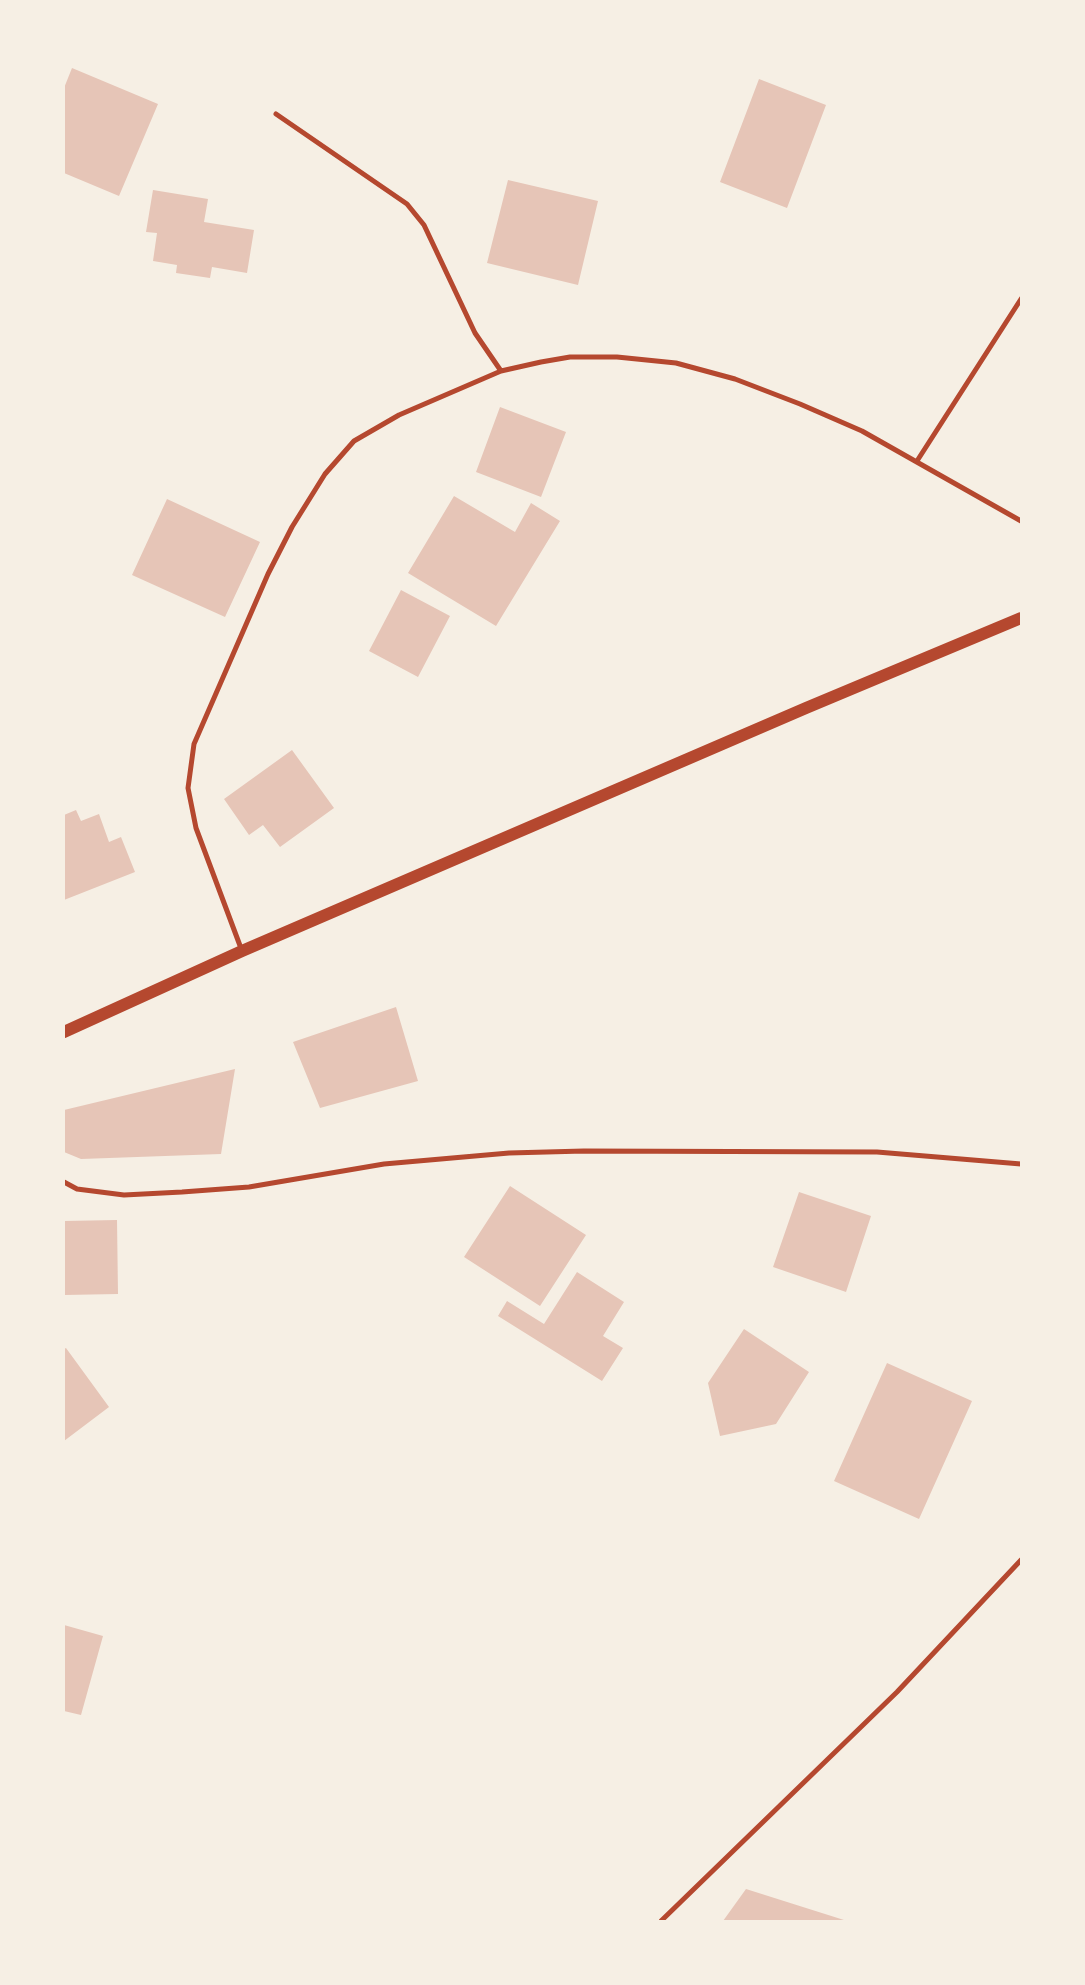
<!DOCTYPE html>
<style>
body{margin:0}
#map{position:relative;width:1085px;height:1985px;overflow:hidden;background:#f6efe4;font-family:Mulish,sans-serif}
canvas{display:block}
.frame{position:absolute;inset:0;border:65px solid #f6efe4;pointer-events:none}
</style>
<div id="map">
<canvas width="1085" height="1985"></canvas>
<div class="frame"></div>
</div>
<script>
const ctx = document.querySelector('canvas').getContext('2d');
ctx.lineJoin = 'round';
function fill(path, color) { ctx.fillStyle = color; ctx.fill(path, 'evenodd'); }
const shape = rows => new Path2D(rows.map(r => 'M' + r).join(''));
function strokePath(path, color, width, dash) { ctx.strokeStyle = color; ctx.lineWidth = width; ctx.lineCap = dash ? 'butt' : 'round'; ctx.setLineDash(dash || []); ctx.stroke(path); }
const building = shape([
 [72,68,158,104,119,196,64,173,64,88],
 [759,79,826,105,787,208,720,182],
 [508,180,598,201,578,285,487,263],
 [153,190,208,199,204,222,254,230,247,273,212,267,210,278,176,273,177,265,153,261,157,233,146,232],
 [500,407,566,432,541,497,476,472],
 [454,496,515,532,531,503,560,521,496,626,408,573],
 [167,499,260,542,225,617,132,575],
 [401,590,450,616,418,677,369,651],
 [292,750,334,808,280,847,263,825,249,835,224,799],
 [76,810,81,821,99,814,109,842,121,837,135,872,64,900,64,815],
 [396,1007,418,1081,320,1108,293,1042],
 [235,1069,221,1154,81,1159,64,1152,64,1110],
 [510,1186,586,1235,540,1306,464,1257],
 [799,1192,871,1216,846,1292,773,1267],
 [117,1220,118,1294,64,1295,64,1221],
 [577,1272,624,1302,603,1336,623,1348,602,1381,498,1316,507,1301,544,1324],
 [744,1329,809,1372,776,1424,720,1436,708,1383],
 [66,1348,109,1407,64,1441,64,1349],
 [887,1363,972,1401,919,1519,834,1481],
 [64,1625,103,1636,81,1715,64,1711],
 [746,1889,844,1920,723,1921]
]);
const minor = shape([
 [276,114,407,204,424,225,475,333,501,371],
 [917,461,1021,299],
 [242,951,196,828,188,788,194,744,268,574,292,527,325,474,354,441,399,415,501,371,541,362,570,357,617,357,676,363,735,379,800,404,862,431,1021,521],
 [64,1182,77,1189,124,1195,182,1192,249,1187,384,1164,509,1153,584,1151,877,1152,1021,1164],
 [661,1921,897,1692,1021,1560]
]);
const primary = shape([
 [64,1032,242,951,806,708,1021,618]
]);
fill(building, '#e6c5b7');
strokePath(minor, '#b5482f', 5);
strokePath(primary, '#b5482f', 12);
</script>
